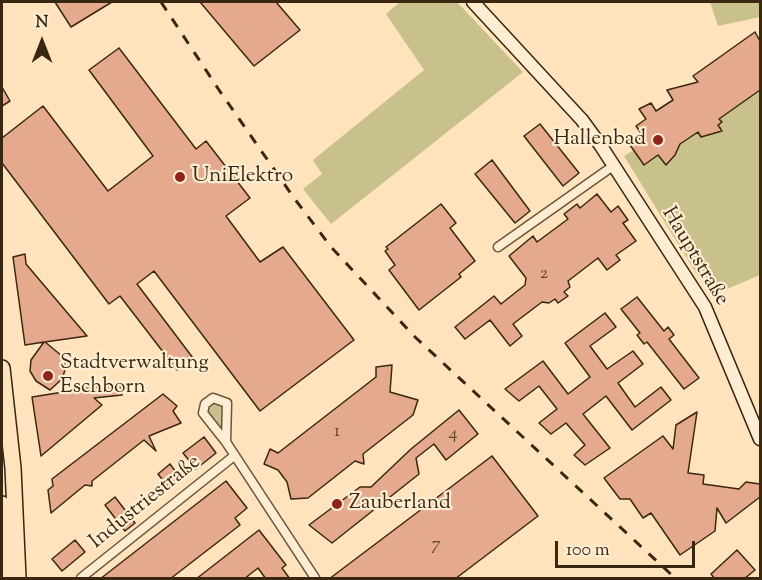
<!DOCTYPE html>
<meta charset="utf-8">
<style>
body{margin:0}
#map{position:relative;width:762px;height:580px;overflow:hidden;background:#ffe3bc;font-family:"Sorts Mill Goudy",serif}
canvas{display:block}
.frame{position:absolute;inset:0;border:3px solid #392711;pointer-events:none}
.north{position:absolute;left:12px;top:12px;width:60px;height:60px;-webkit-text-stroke:4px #ffedd3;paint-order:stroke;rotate:0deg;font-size:16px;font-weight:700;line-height:24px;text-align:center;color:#392711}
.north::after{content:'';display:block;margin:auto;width:21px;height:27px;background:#392711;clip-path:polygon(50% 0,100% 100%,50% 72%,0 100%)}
.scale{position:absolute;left:555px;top:541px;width:140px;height:27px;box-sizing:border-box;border:3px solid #392711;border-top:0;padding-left:8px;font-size:18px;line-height:21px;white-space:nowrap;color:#392711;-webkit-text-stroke:4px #ffedd3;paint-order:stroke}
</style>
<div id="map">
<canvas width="762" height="580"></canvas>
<div class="frame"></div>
<div class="north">N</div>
<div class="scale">100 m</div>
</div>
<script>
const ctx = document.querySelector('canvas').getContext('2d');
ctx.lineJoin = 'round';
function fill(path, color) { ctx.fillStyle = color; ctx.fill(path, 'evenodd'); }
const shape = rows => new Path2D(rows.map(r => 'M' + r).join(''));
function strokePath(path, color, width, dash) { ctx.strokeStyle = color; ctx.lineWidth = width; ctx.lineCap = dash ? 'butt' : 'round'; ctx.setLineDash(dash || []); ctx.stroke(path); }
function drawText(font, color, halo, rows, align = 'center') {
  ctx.font = font + ' "Sorts Mill Goudy",serif'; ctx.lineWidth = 4.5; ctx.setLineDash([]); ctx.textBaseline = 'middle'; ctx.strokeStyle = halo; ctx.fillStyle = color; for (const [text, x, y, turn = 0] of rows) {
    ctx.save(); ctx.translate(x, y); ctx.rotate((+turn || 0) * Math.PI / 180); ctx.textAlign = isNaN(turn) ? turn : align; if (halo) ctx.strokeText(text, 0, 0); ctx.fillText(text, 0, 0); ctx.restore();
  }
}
const green = shape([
 [400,2,457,2,523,72,331,224,303,189,322,174,313,160,424,70,386,14],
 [710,2,760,2,760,17,718,26],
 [760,90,760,275,713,295,696,273,624,156,634,150,658,155,666,164,675,155,680,144,698,132,715,134,722,131,718,125,721,122,712,108,727,113],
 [214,404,223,407,224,432,208,414,209,408]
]);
const building = shape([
 [55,2,112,2,71,27,55,2],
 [200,2,276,2,300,30,254,66,200,2],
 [755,32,760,41,760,90,719,119,722,122,718,125,722,131,701,137,698,132,680,144,675,155,666,165,658,155,644,165,630,145,643,136,636,126,646,119,639,109,651,103,656,111,673,100,667,90,698,82,693,76,755,32],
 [119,48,196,149,206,141,250,198,226,216,260,262,283,247,354,340,260,411,154,271,137,284,193,358,177,370,120,296,109,304,2,163,2,138,43,106,108,191,153,156,89,70,119,48],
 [2,87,10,101,2,106,2,87],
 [540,124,579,173,563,186,524,136,540,124],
 [492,160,530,211,515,223,475,174,492,160],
 [597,194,611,212,618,206,628,220,623,223,636,241,616,255,620,260,607,270,598,258,568,281,570,287,564,292,568,296,558,303,555,299,549,303,542,302,513,324,522,336,510,346,490,320,465,339,455,327,494,296,501,304,525,285,526,278,509,256,533,236,537,242,568,219,564,214,577,204,580,208,597,194],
 [441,204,456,223,450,228,475,261,459,274,461,277,419,310,389,270,395,265,385,251,388,249,386,247,441,204],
 [25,254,26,264,87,336,45,342,62,356,66,367,62,379,50,390,36,381,30,371,31,360,44,342,25,345,13,257,25,254],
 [637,297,664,331,668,327,674,335,669,339,699,378,684,389,647,342,644,344,637,335,640,333,621,309,637,297],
 [605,313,616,327,590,346,607,369,633,351,643,364,618,383,635,407,661,387,671,400,632,430,606,396,583,414,610,448,585,465,574,455,585,445,566,423,551,434,539,423,557,409,539,386,519,401,505,389,543,361,568,394,590,377,565,343,605,313],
 [392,365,390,392,418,400,413,415,363,454,364,464,355,461,308,498,291,499,287,482,278,470,264,464,270,449,278,453,376,377,376,367,392,365],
 [120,383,122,395,94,398,102,405,41,456,32,397,120,383],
 [163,394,177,406,173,411,181,423,149,436,156,451,144,440,92,481,92,486,85,485,51,513,48,490,53,486,52,479,163,394],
 [459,410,478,434,446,460,434,444,416,458,419,474,332,543,309,525,360,487,371,487,411,449,459,410],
 [697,412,688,473,704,475,703,484,739,489,746,482,760,484,760,497,726,523,717,508,715,531,680,555,651,513,643,518,630,499,620,499,604,478,663,436,673,449,676,425,697,412],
 [204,437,216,453,196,469,183,453,204,437],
 [492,456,538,516,455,579,329,579,492,456],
 [170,464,181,479,169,488,158,474,170,464],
 [226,481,247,508,235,518,240,525,170,579,100,579,226,481],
 [115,497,135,523,125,531,105,505,115,497],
 [259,530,286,565,282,568,290,579,266,579,258,568,244,579,196,579,259,530],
 [75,540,85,552,62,571,52,559,75,540],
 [737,550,755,570,744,579,715,579,711,574,737,550]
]);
const street = shape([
 [498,247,613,166],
 [226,442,227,403,213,398,205,404,203,413,226,442,315,578],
 [81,578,234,456]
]);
const secondary = shape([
 [473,2,582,120,601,146,705,307,760,439]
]);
const highway = shape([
 [2,368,13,468,18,578],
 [2,504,5,578]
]);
const rail = shape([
 [161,2,219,90,294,198,331,247,415,337,675,578]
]);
const markers = [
 [658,140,6,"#8f2418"],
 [180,177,6,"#8f2418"],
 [48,376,6,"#8f2418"],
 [337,504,6,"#8f2418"]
];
const numberNames = [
 ["2",544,275],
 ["1",337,433],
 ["4",453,435],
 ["7",436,546]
];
const poiNames = [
 ["Hallenbad",646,140,"right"],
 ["UniElektro",192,177],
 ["Stadtverwaltung",60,364],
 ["Eschborn",60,388],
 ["Zauberland",349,504]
];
const streetNames = [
 ["Hauptstraße",694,257,59],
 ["Industriestraße",146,503,-39]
];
fill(green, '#c8c18b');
fill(building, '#e5aa8e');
strokePath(building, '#392711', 1.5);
strokePath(street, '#6a563c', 11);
strokePath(secondary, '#392711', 15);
strokePath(highway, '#392711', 18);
strokePath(street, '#ffedd3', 8);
strokePath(secondary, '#ffedd3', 12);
strokePath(highway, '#ffe3bc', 15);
strokePath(rail, '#392711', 3, [10, 10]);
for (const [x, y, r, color] of markers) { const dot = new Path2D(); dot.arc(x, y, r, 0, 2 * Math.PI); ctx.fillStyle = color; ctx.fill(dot); strokePath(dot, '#ffedd3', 2); }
drawText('18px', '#644830', null, numberNames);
drawText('21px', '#392711', '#ffedd3', poiNames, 'left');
drawText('21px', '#392711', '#ffedd3', streetNames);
</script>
